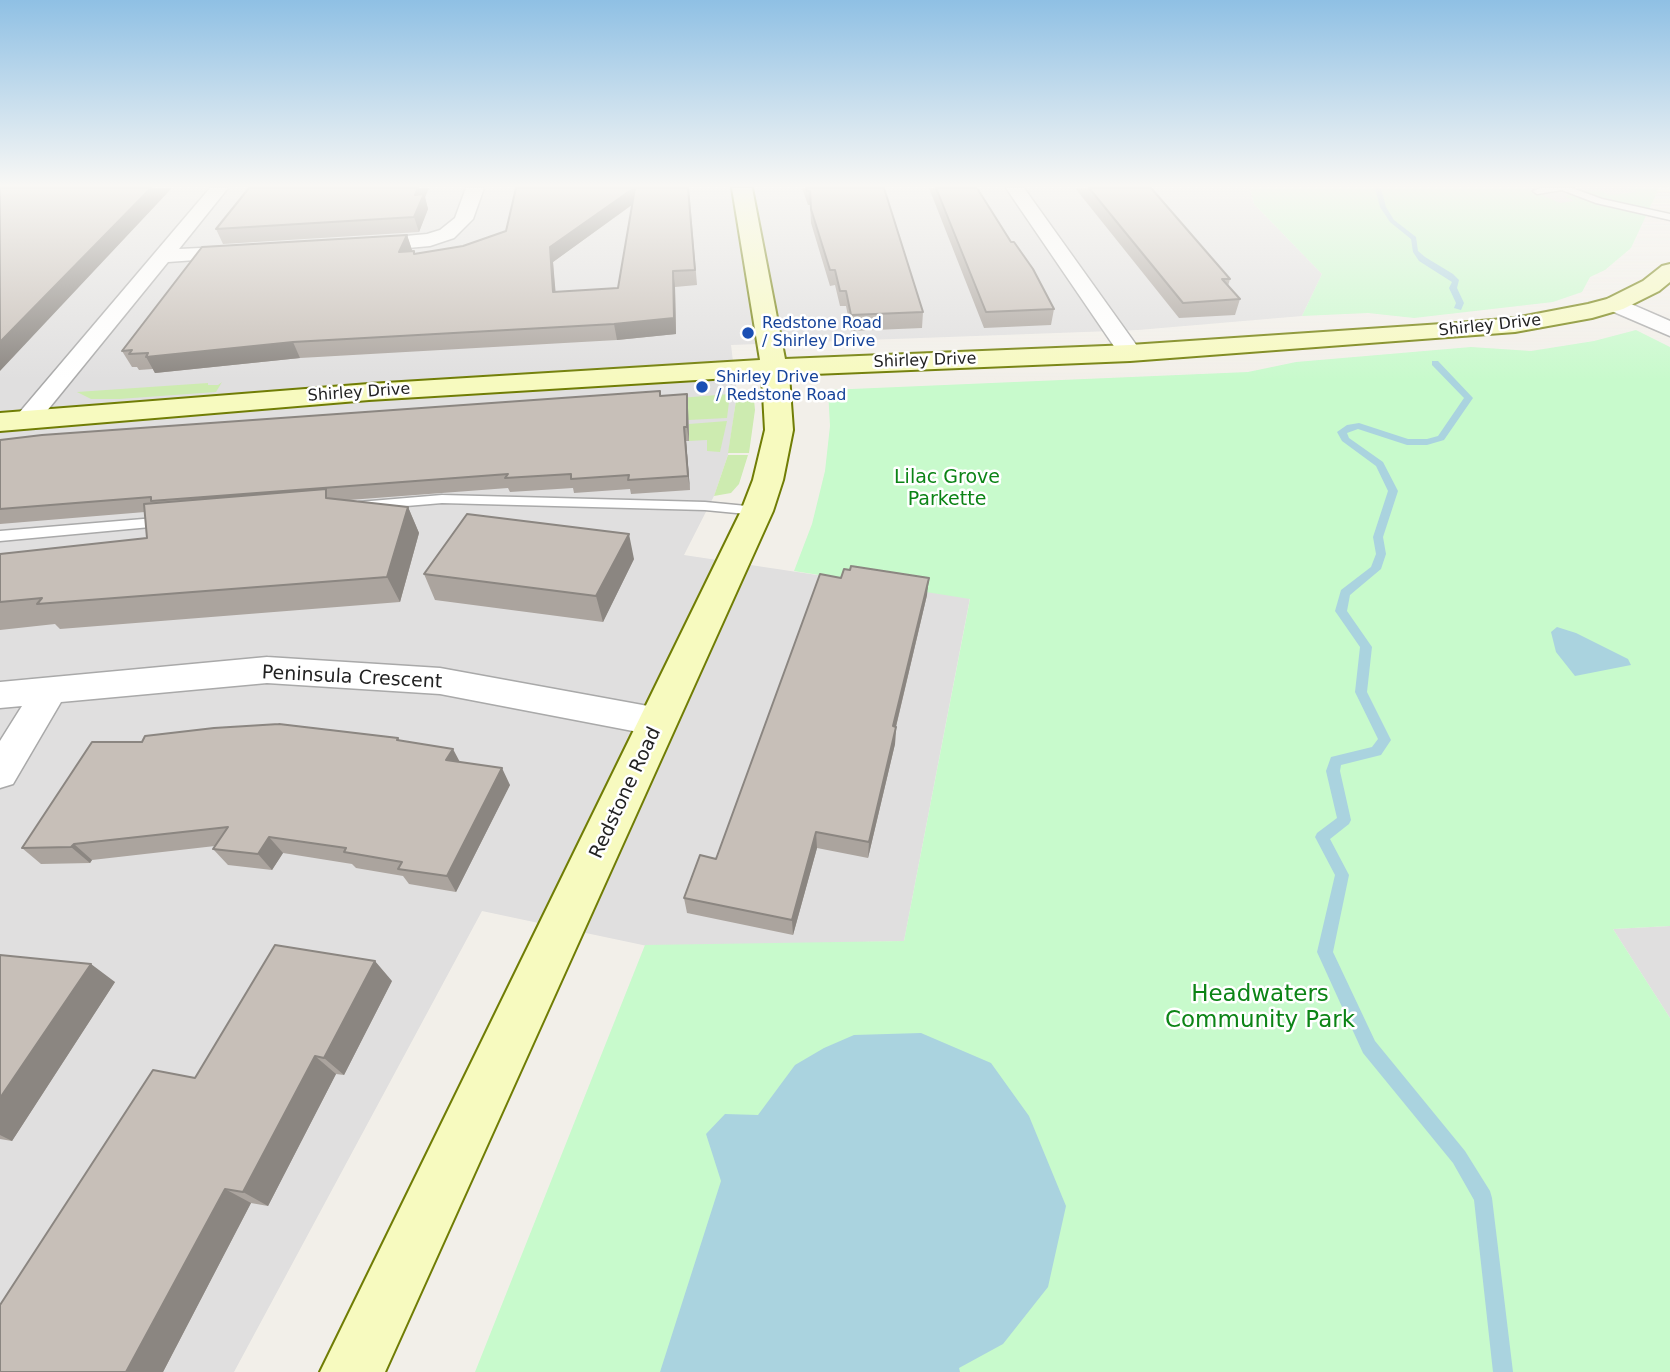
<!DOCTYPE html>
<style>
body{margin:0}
canvas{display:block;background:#f2efe9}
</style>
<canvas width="1670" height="1372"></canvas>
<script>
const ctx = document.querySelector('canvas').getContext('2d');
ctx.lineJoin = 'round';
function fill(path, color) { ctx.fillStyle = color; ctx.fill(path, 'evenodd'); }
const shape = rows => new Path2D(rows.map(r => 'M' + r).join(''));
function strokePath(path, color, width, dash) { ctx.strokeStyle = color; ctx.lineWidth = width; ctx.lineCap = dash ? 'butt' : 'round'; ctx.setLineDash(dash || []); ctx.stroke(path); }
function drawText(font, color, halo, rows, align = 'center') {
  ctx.font = font + ' "DejaVu Sans",sans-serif'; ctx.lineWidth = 5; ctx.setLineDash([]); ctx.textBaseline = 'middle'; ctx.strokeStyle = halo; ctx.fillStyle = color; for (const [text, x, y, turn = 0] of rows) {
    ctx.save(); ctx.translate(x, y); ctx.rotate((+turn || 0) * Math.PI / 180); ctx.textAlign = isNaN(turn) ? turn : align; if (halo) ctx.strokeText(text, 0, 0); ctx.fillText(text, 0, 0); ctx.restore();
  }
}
const residential = shape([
 [0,188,1250,188,1254,204,1322,274,1302,316,1138,330,731,345,737,394,728,455,714,496,684,555,970,598,904,941,652,947,482,911,234,1372,0,1372],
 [1670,926,1670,1018,1613,929]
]);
const grass = shape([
 [222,382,216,392,119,399,91,399,77,392,208,383,208,385,218,385],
 [749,393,754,400,755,410,749,453,728,453,737,394],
 [730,394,727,418,688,420,688,411,641,401],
 [727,421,720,452,707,451,707,440,689,441,689,424],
 [728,455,748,455,739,484,731,493,714,496]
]);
const park = shape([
 [1250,188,1659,188,1631,248,1605,270,1590,277,1582,292,1553,302,1414,318,1368,313,1302,316,1322,274,1254,204],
 [1636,330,1670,347,1670,926,1613,929,1670,1018,1670,1372,475,1372,645,945,904,941,970,599,794,571,812,524,825,471,830,426,828,390,1248,372,1296,362,1471,347,1531,351,1594,341]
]);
const parking = shape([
 [1526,188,1628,188,1637,192,1610,195,1598,190,1565,196,1574,201,1560,203]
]);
const water = shape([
 [1557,627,1576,633,1628,659,1631,665,1575,676,1556,652,1551,632],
 [921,1033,991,1063,1029,1116,1066,1206,1048,1287,1003,1344,959,1368,960,1372,660,1372,721,1181,706,1134,725,1114,758,1115,795,1065,824,1048,854,1035]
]);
const stream = shape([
 [1375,188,1381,188,1386,207,1394,220,1416,237,1418,251,1425,257,1453,274,1459,280,1457,288,1464,303,1461,310,1454,308,1456,303,1449,288,1452,282,1419,261,1413,252,1411,239,1390,222,1380,207,1375,188],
 [1432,361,1438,361,1473,398,1444,440,1427,445,1407,445,1358,429,1347,433,1349,438,1383,462,1398,491,1383,537,1386,554,1381,569,1350,595,1347,611,1372,647,1367,692,1391,740,1381,755,1341,765,1340,771,1351,820,1349,824,1330,839,1349,875,1333,952,1375,1041,1465,1151,1490,1191,1492,1198,1513,1372,1493,1372,1474,1200,1453,1163,1363,1053,1317,952,1335,875,1315,837,1317,833,1337,818,1326,771,1331,757,1372,747,1378,739,1355,692,1360,647,1335,611,1341,590,1371,567,1376,554,1373,537,1388,491,1376,466,1342,441,1337,432,1347,425,1359,423,1408,439,1427,439,1438,436,1464,398,1432,365,1432,361]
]);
const lane = shape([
 [1540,188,1572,188,1602,199,1670,214,1670,220,1596,203,1562,190,1537,194,1533,191,1540,188],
 [442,495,705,502,757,507,764,511,757,515,705,510,442,503,359,510,352,506,359,502,442,495],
 [167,517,174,522,172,525,0,541,0,531,167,517]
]);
const street = shape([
 [210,188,228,188,179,249,244,246,251,248,254,252,251,256,168,262,37,423,28,426,19,423,15,418,19,413,210,188],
 [466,188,484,188,473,219,454,238,430,246,363,252,356,250,353,246,356,242,363,240,427,234,440,230,455,218,466,188],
 [1006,188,1024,188,1142,353,1138,358,1122,358,1006,188],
 [1615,297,1670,321,1670,336,1607,309,1604,304,1607,299,1615,297],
 [267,657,440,668,659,708,672,712,677,722,672,732,659,736,440,694,267,683,61,702,13,784,0,788,0,741,22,706,0,708,0,682,267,657]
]);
const secondary = shape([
 [732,188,752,188,785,359,1130,345,1457,323,1515,318,1588,304,1607,299,1643,281,1662,266,1670,264,1670,282,1659,291,1623,309,1592,318,1515,332,1130,361,789,375,793,430,783,480,773,511,385,1372,320,1372,741,511,753,480,765,430,762,376,369,400,0,431,0,413,369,384,760,360,732,188]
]);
const wall = shape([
 [249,188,429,188,425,197,428,209,419,232,223,244,216,229],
 [689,188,697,285,675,287,676,334,617,340,300,358,155,373,153,369,139,370,137,367,132,367,122,351,407,235,412,250,411,251,415,254,463,246],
 [632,205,618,288,555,292,553,262],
 [802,188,884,188,923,312,922,328,851,331,846,306,840,306,835,285,830,286,811,223,810,205,808,205],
 [929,188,977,188,1054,309,1051,325,984,328],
 [1075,188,1151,188,1230,279,1228,286,1240,299,1235,315,1179,318],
 [661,396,688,408,689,441,686,441,690,490,631,494,630,489,574,493,573,488,510,492,508,488,349,500,408,507,419,533,400,602,60,629,55,624,0,630,0,554,147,538,145,512,0,524,0,440],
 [634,559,603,622,435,600,424,574],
 [841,578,927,595,896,727,895,744,868,858,817,848,793,935,687,913,684,898,716,859],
 [398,738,400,741,460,762,510,785,456,892,409,884,403,876,356,868,352,864,283,853,272,870,228,865,213,849,215,846,92,860,90,863,41,864,22,848],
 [0,955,115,982,12,1141,0,1139],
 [392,981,344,1075,336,1074,268,1206,251,1203,163,1372,0,1372,195,1078]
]);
const shadedWall = shape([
 [151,188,172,188,0,371,0,342],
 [418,188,429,188,425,197,428,209,419,232,414,217,415,195],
 [634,188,635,188,637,201,553,262,557,308,553,292,550,247],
 [407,235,412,250,405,267,399,252],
 [673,271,675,287,676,334,617,340,614,324],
 [293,342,300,358,155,373,146,357],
 [687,394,688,408,689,441,687,427],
 [684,427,686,441,690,490,688,476],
 [408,507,419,533,400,602,387,577],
 [629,534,634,559,603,622,596,596],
 [929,578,927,595,892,743,893,726],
 [896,727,895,744,868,858,869,842],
 [453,749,462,766,446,760],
 [502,768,510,785,456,892,447,876],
 [816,832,817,848,793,935,792,920],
 [269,837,283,853,272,870,258,854],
 [74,844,92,860,90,863,71,847],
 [375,961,392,981,344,1075,324,1058],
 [91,964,115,982,12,1141,0,1135,0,1098],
 [315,1056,336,1074,268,1206,243,1192],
 [225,1189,251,1203,163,1372,126,1372]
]);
const building = shape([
 [0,188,151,188,0,342,0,188],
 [249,188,418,188,415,195,424,194,414,217,216,229,249,188],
 [516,188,634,188,550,247,553,292,618,288,635,188,688,188,695,270,673,271,674,318,614,324,293,342,146,357,148,353,129,354,132,350,122,351,202,247,407,235,399,252,414,251,414,254,463,246,506,231,516,188],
 [806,188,884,188,923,312,851,315,846,291,840,291,835,270,830,270,811,209,810,191,807,191,806,188],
 [936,188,977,188,1011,242,1014,242,1033,269,1054,309,986,312,936,188],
 [1089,188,1151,188,1230,279,1222,279,1240,299,1183,303,1089,188],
 [660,391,660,396,687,394,687,427,684,427,688,476,628,480,629,475,571,479,571,474,505,478,508,474,151,501,151,497,0,509,0,440,42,435,660,391],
 [326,489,326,498,408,507,387,577,37,604,42,598,0,602,0,554,147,538,144,504,326,489],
 [467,514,629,534,596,596,424,574,467,514],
 [851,566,929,578,893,726,896,727,869,842,816,832,792,920,684,898,700,855,716,859,820,574,841,578,844,569,850,570,851,566],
 [279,724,398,738,397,740,453,749,446,760,502,768,447,876,398,869,402,862,344,852,346,848,269,837,258,854,213,849,228,827,74,844,71,847,22,848,92,742,142,742,145,736,214,728,279,724],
 [275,945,375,961,324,1058,315,1056,243,1192,225,1189,126,1372,0,1372,0,1305,153,1070,195,1078,275,945],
 [0,955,91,964,0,1098,0,955]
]);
const markers = [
 [748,333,7,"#1a4fb4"],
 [702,387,7,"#1a4fb4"]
];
const farTransitnames = [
 ["Redstone Road",762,324],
 ["/ Shirley Drive",762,342],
 ["Shirley Drive",716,378],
 ["/ Redstone Road",716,396]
];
const farStreetnames = [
 ["Shirley Drive",1490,326,-6],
 ["Shirley Drive",925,361,-2],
 ["Shirley Drive",359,393,-4]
];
const parkNames = [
 ["Lilac Grove",947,478],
 ["Parkette",947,500]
];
const streetNames = [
 ["Peninsula Crescent",352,678,3],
 ["Redstone Road",626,793,-65]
];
const nearParknames = [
 ["Headwaters",1260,995],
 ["Community Park",1260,1021]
];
fill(residential, '#e0dfdf');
fill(grass, '#cdebb0');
fill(park, '#c8facc');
fill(parking, '#e2e2e2');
fill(water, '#aad3df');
fill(stream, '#aad3df');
strokePath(lane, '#a9a9a9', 3);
strokePath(street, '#a9a9a9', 3);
strokePath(secondary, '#707d05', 4);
fill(lane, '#fff');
fill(street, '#fff');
fill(secondary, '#f7fabf');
fill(wall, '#aba49e');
fill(shadedWall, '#8b8681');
fill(building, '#c7bfb8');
strokePath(building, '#8b8681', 2);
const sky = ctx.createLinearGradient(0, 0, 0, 380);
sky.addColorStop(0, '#8fc0e4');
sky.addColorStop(0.49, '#f9f8f5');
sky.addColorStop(1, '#f9f8f500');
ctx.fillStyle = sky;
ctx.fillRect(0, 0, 1670, 380);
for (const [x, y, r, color] of markers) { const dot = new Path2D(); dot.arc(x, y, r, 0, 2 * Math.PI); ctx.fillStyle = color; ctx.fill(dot); strokePath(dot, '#fff', 2.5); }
drawText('16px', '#164399', '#fff', farTransitnames, 'left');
drawText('16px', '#222', '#fff', farStreetnames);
drawText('19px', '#0c8416', '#fff', parkNames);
drawText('19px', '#222', '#fff', streetNames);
drawText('23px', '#0c8416', '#fff', nearParknames);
</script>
